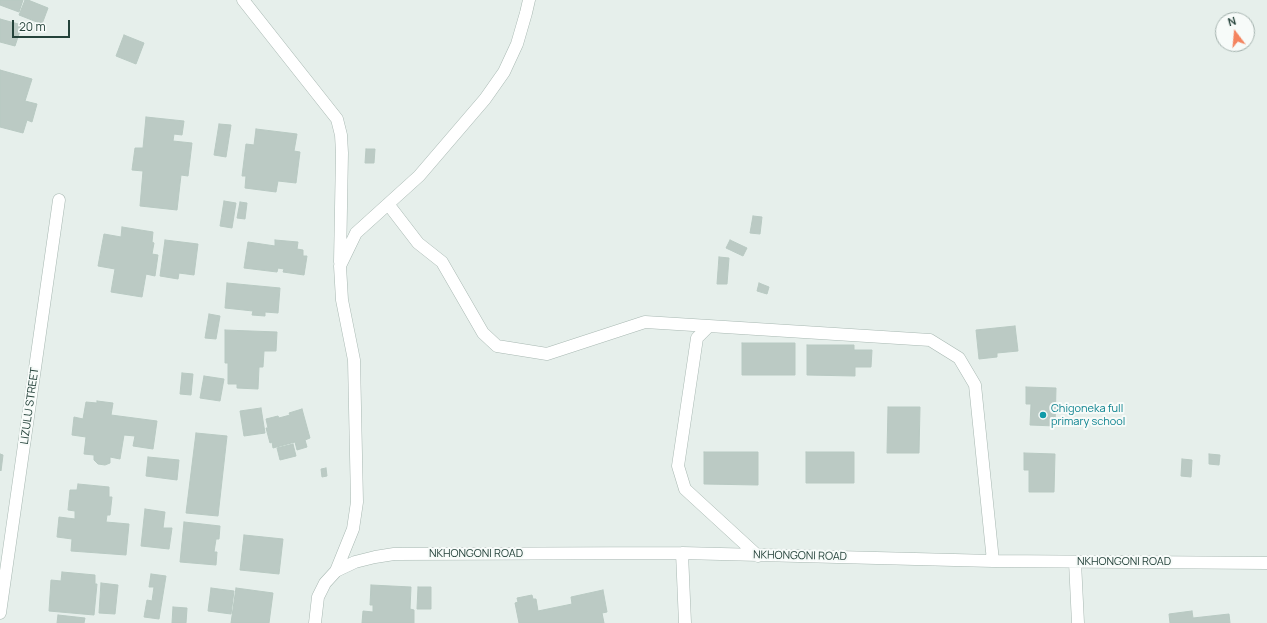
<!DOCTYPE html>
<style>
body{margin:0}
#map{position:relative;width:1267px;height:623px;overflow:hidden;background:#e6efeb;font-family:Manrope,sans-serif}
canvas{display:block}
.north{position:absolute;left:1215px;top:12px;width:40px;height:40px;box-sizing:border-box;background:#f7fbf9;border:1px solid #a3b1ad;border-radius:50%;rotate:344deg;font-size:11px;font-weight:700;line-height:16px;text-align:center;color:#24423a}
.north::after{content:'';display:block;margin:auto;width:14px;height:18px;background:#f4845f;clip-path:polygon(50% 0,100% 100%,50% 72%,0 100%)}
.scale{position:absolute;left:12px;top:20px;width:58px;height:18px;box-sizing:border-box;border:2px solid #24423a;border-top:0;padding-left:5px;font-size:12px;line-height:14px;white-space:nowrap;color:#24423a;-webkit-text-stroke:3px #f7fbf9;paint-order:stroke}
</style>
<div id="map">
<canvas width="1267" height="623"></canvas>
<div class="north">N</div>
<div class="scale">20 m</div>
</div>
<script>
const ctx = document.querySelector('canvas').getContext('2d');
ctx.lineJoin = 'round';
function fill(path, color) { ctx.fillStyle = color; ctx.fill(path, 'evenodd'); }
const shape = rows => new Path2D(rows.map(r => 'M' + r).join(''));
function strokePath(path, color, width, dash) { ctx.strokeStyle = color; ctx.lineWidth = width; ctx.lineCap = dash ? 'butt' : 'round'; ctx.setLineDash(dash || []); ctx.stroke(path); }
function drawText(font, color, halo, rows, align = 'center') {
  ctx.font = font + ' Manrope,sans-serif'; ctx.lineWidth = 4; ctx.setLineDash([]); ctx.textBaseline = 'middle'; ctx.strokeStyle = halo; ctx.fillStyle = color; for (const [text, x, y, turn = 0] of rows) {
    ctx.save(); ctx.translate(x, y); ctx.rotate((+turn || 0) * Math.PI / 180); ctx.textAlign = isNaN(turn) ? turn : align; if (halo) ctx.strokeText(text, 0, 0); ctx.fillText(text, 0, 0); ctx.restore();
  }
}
const building = shape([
 [0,0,23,0,19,12,0,5,0,0],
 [25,0,28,0,48,8,42,24,19,15,25,0],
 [0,19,22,25,15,46,0,42,0,19],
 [124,35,144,43,136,64,116,56,124,35],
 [0,70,32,79,25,101,37,104,32,122,27,120,23,133,0,127,0,70],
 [146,117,184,121,182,135,174,134,173,141,192,143,188,176,181,175,177,210,140,206,143,171,132,170,135,148,143,148,146,117],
 [219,124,231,125,226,157,214,155,219,124],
 [256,129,297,134,294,151,300,152,296,183,278,181,276,192,245,188,246,176,242,176,246,144,254,145,256,129],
 [366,149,375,149,374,163,365,163,366,149],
 [224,201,236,203,232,228,220,226,224,201],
 [240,202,247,203,245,219,237,218,240,202],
 [753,216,762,217,760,234,750,233,753,216],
 [122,227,153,232,152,242,154,243,152,254,158,255,155,276,146,274,142,297,111,292,115,269,98,266,104,234,121,237,122,227],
 [165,240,198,244,194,275,179,273,178,279,160,276,165,240],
 [275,240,298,242,297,249,303,250,303,256,307,256,304,275,283,272,284,269,278,268,277,272,244,268,248,242,275,246,275,240],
 [730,240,747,248,743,256,726,248,730,240],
 [719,257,729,258,727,284,717,284,719,257],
 [227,283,280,288,278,313,265,312,265,316,252,315,253,311,225,308,227,283],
 [759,283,769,287,767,294,757,291,759,283],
 [209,314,220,316,216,339,205,338,209,314],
 [1015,326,1018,351,997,353,997,357,979,359,976,330,1015,326],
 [225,330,277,332,276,351,264,351,263,367,259,367,258,389,237,388,237,384,228,384,228,363,225,363,225,330],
 [742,343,795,343,795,375,742,375,742,343],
 [807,345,854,345,854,350,872,350,871,367,855,367,855,376,807,375,807,345],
 [182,373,193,374,191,395,180,394,182,373],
 [204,376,224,379,220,401,200,398,204,376],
 [1026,387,1056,388,1055,426,1030,425,1031,404,1026,404,1026,387],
 [97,401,113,403,111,415,157,421,153,449,133,446,135,436,124,435,120,459,110,457,110,463,105,465,98,464,94,460,94,455,84,454,86,437,72,435,74,417,83,419,86,402,97,403,97,401],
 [888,407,920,407,919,453,887,453,888,407],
 [261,408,265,433,244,436,240,411,261,408],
 [302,409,310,438,305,440,307,447,297,450,295,442,273,448,272,442,270,443,266,428,268,428,266,419,278,416,279,418,290,415,289,413,302,409],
 [196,433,227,436,218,516,186,513,196,433],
 [293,444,296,456,280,460,277,448,293,444],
 [704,452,758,452,758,485,704,484,704,452],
 [806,452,854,452,854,483,806,483,806,452],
 [1024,453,1055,454,1054,492,1029,492,1029,470,1024,470,1024,453],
 [0,454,3,455,1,471,0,470,0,454],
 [1209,454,1220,455,1219,465,1209,464,1209,454],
 [148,457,179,460,177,480,146,476,148,457],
 [1182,459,1192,460,1191,477,1181,476,1182,459],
 [326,468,327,476,322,477,321,469,326,468],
 [78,484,109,487,109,497,112,497,110,515,107,515,106,522,129,524,126,555,71,551,72,539,57,537,59,517,75,519,75,511,68,510,70,490,77,490,78,484],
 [145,509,165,512,163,528,172,528,169,549,141,546,145,509],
 [184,522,220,526,219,539,216,539,214,552,217,552,216,565,180,562,184,522],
 [244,535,283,539,279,574,240,570,244,535],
 [62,572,95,575,95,584,97,584,94,615,49,611,51,580,61,581,62,572],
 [151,574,166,576,159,619,144,617,147,600,152,601,154,587,149,587,151,574],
 [101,583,118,585,115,614,99,613,101,583],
 [371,585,411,587,410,609,414,610,414,623,362,623,363,611,373,612,373,605,370,605,371,585],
 [418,587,431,587,431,609,417,609,418,587],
 [211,588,234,591,231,614,208,611,211,588],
 [236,588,273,593,269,623,231,623,236,588],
 [603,590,607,612,602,613,604,623,519,623,515,603,518,602,517,598,532,595,533,599,536,599,538,611,572,604,571,597,603,590],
 [173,607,187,608,186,623,172,623,173,607],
 [1192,611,1193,618,1229,614,1230,623,1170,623,1169,614,1192,611],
 [58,615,85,618,84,623,57,623,58,615]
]);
const street = shape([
 [243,0,337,119,341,135,342,153,340,262],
 [388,204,418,243,442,262,483,333,497,346,547,354,645,322,709,326],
 [682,553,685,623],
 [758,556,685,489,678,466,697,338,709,326,930,340,959,358,975,385,993,561],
 [1075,562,1078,623],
 [336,571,353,529,357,502,354,360,342,300,340,266,356,233,419,176,485,99,504,72,517,44,526,13,529,0],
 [0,613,59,200],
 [315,623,318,597,325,583,336,571,355,562,375,557,394,554,682,553,993,561,1267,563]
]);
const markers = [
 [1043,415,4,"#0f9aa8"]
];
const streetNames = [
 ["LIZULU STREET",30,406,-82],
 ["NKHONGONI ROAD",476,554],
 ["NKHONGONI ROAD",800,556,1],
 ["NKHONGONI ROAD",1124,562]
];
const cultureNames = [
 ["Chigoneka full",1051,409],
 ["primary school",1051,422]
];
fill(building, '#bbcac4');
strokePath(building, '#b8c9c2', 1);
strokePath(street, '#a8b8b2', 13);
strokePath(street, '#fff', 12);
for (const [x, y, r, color] of markers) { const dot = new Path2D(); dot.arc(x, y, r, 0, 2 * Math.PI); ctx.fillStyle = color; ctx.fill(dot); strokePath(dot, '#f7fbf9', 1.5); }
drawText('11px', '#24423a', '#f7fbf9', streetNames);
drawText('11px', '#0d838f', '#f7fbf9', cultureNames, 'left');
</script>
